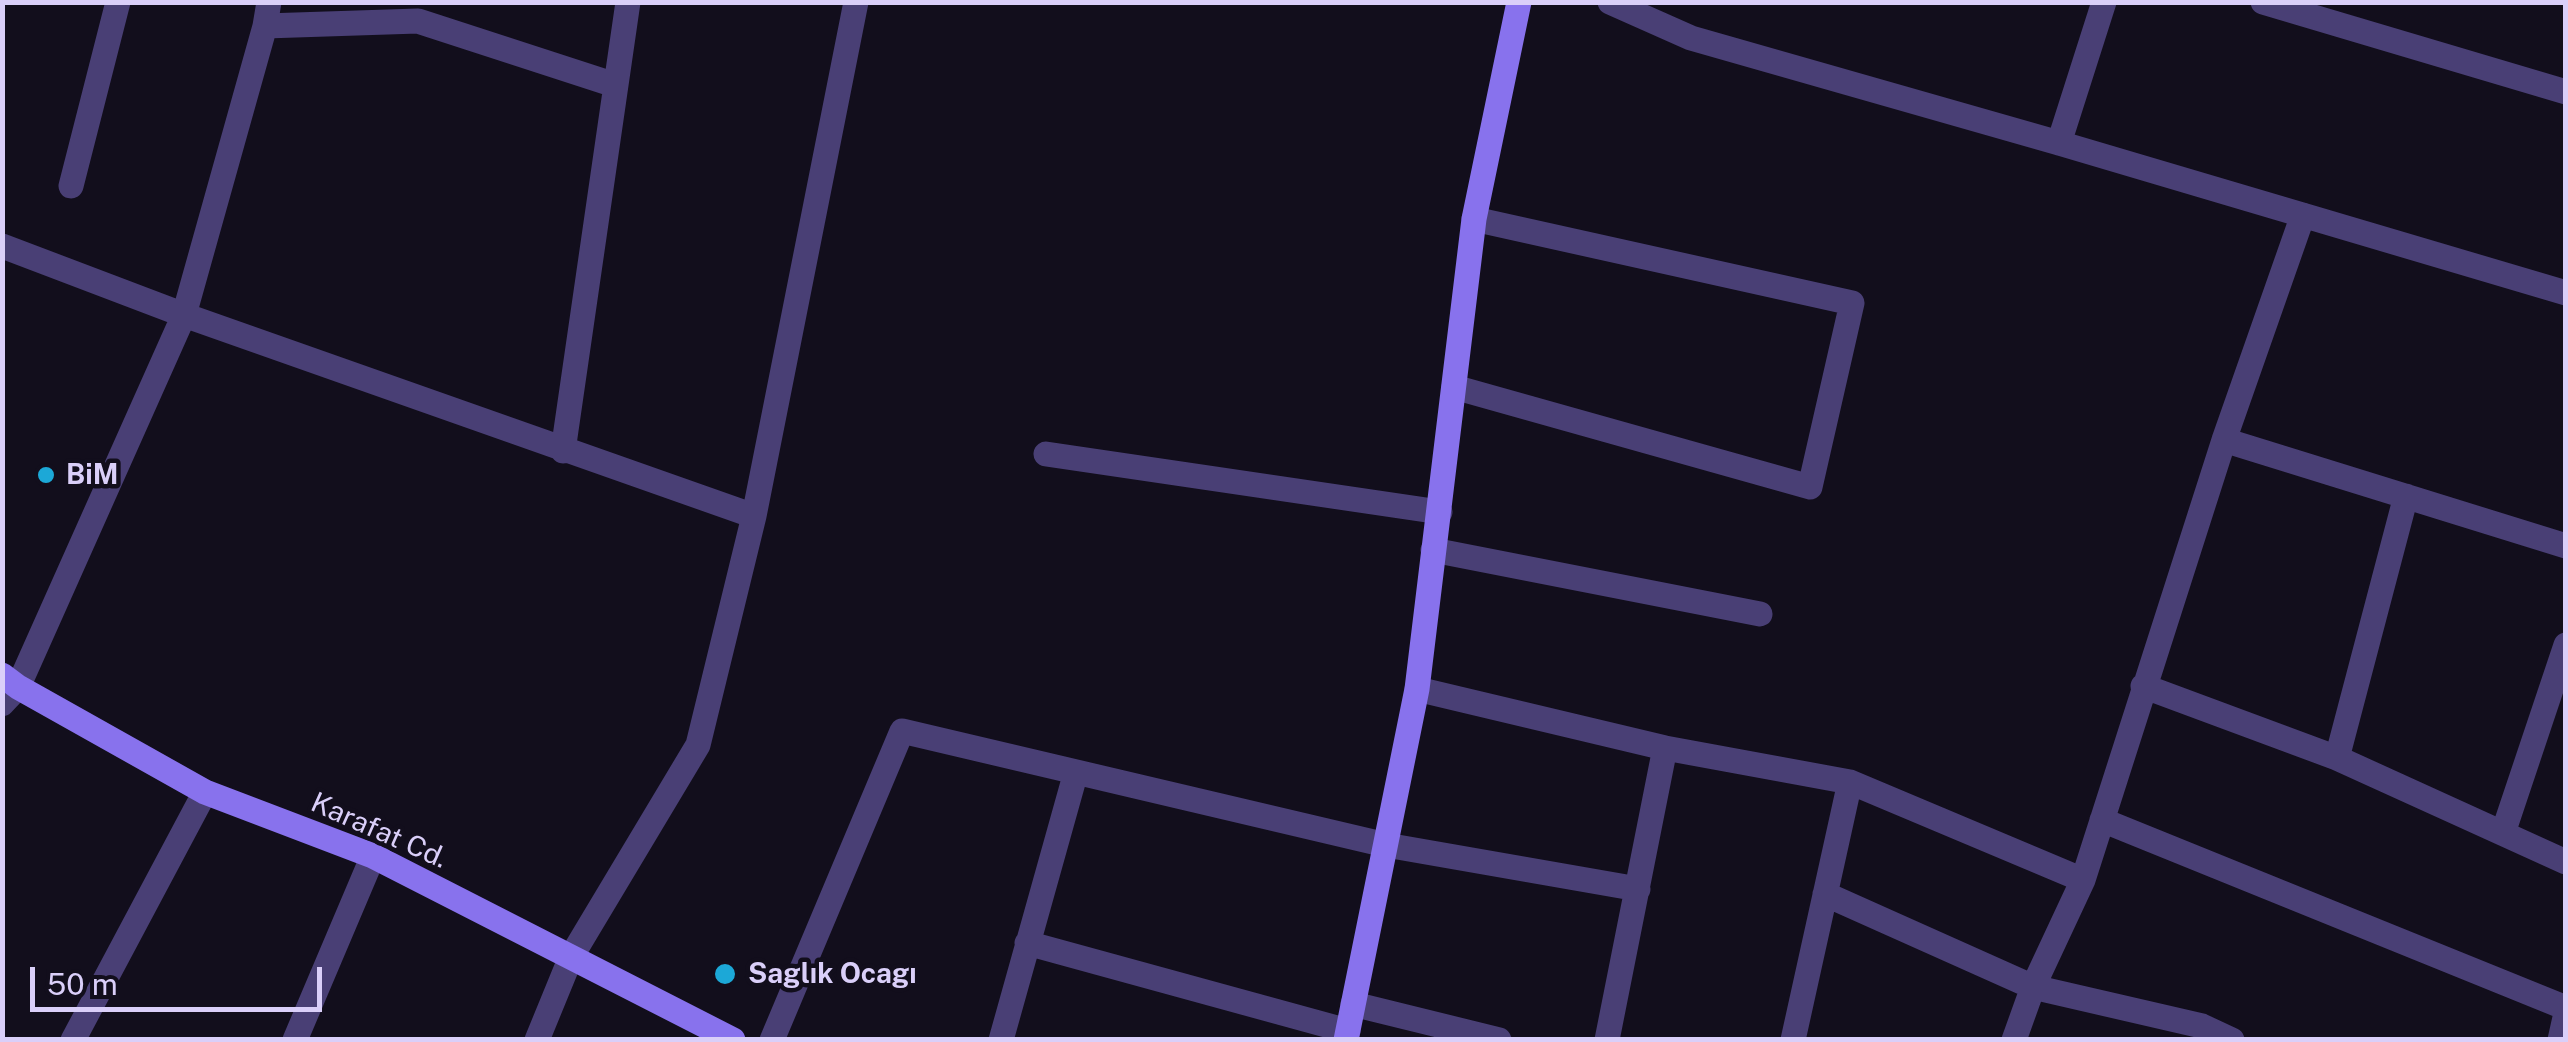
<!DOCTYPE html>
<meta charset="utf-8">
<style>
body{margin:0}
#map{position:relative;width:2568px;height:1042px;overflow:hidden;background:#120e1c;font-family:"Public Sans",sans-serif}
canvas{display:block}
.frame{position:absolute;inset:0;border:5px solid #dacff9;pointer-events:none}
.scale{position:absolute;left:30px;top:967px;width:292px;height:45px;box-sizing:border-box;border:5px solid #dacff9;border-top:0;padding-left:12px;font-size:30px;line-height:35px;white-space:nowrap;color:#dacff9;-webkit-text-stroke:8px #120e1c;paint-order:stroke}
</style>
<div id="map">
<canvas width="2568" height="1042"></canvas>
<div class="frame"></div>
<div class="scale">50 m</div>
</div>
<script>
const ctx = document.querySelector('canvas').getContext('2d');
ctx.lineJoin = 'round';
const shape = rows => new Path2D(rows.map(r => 'M' + r).join(''));
function strokePath(path, color, width, dash) { ctx.strokeStyle = color; ctx.lineWidth = width; ctx.lineCap = dash ? 'butt' : 'round'; ctx.setLineDash(dash || []); ctx.stroke(path); }
function drawText(font, color, halo, rows, align = 'center') {
  ctx.font = font + ' "Public Sans",sans-serif'; ctx.lineWidth = 9; ctx.setLineDash([]); ctx.textBaseline = 'middle'; ctx.strokeStyle = halo; ctx.fillStyle = color; for (const [text, x, y, turn = 0] of rows) {
    ctx.save(); ctx.translate(x, y); ctx.rotate((+turn || 0) * Math.PI / 180); ctx.textAlign = isNaN(turn) ? turn : align; if (halo) ctx.strokeText(text, 0, 0); ctx.fillText(text, 0, 0); ctx.restore();
  }
}
const street = shape([
 [1610,2,1691,38,2059,143,2566,293],
 [2263,2,2566,92],
 [265,26,418,21,615,85],
 [2059,143,2104,2],
 [71,186,118,2],
 [2,246,184,315,754,516],
 [1454,387,1810,487,1852,303,1474,219],
 [2224,440,2566,546],
 [563,451,628,2],
 [1046,454,1440,512],
 [1433,550,1760,614],
 [2143,686,2337,758,2566,862],
 [1417,689,1665,748,1850,782,2083,880],
 [2,704,18,687,184,315,265,26,269,2],
 [2337,758,2406,496],
 [2102,820,2566,1008],
 [2503,833,2566,645],
 [1825,894,2033,987,2202,1026,2232,1040],
 [1027,943,1348,1031],
 [1353,1004,1499,1040],
 [73,1040,205,792],
 [295,1040,373,856],
 [537,1040,571,957,698,745,754,516,856,2],
 [772,1040,902,731,1386,845,1638,889],
 [1001,1040,1076,772],
 [1607,1040,1665,748],
 [1793,1040,1850,782],
 [2014,1040,2033,987,2083,880,2224,440,2303,215],
 [2560,1040,2566,1013]
]);
const secondary = shape([
 [2,675,18,687,205,792,373,856,733,1040],
 [1346,1040,1417,689,1474,219,1519,2]
]);
const markers = [
 [46,475,10,"#1ca8d7"],
 [725,974,12,"#1ca8d7"]
];
const poiNames = [
 ["BiM",66,475],
 ["Saglık Ocagı",748,974]
];
const streetNames = [
 ["Karafat Cd.",379,831,24]
];
strokePath(street, '#493f75', 25);
strokePath(secondary, '#8872ed', 25);
for (const [x, y, r, color] of markers) { const dot = new Path2D(); dot.arc(x, y, r, 0, 2 * Math.PI); ctx.fillStyle = color; ctx.fill(dot); strokePath(dot, '#120e1c', 4); }
drawText('bold 28px', '#dacff9', '#120e1c', poiNames, 'left');
drawText('28px', '#dacff9', '#120e1c', streetNames);
</script>
